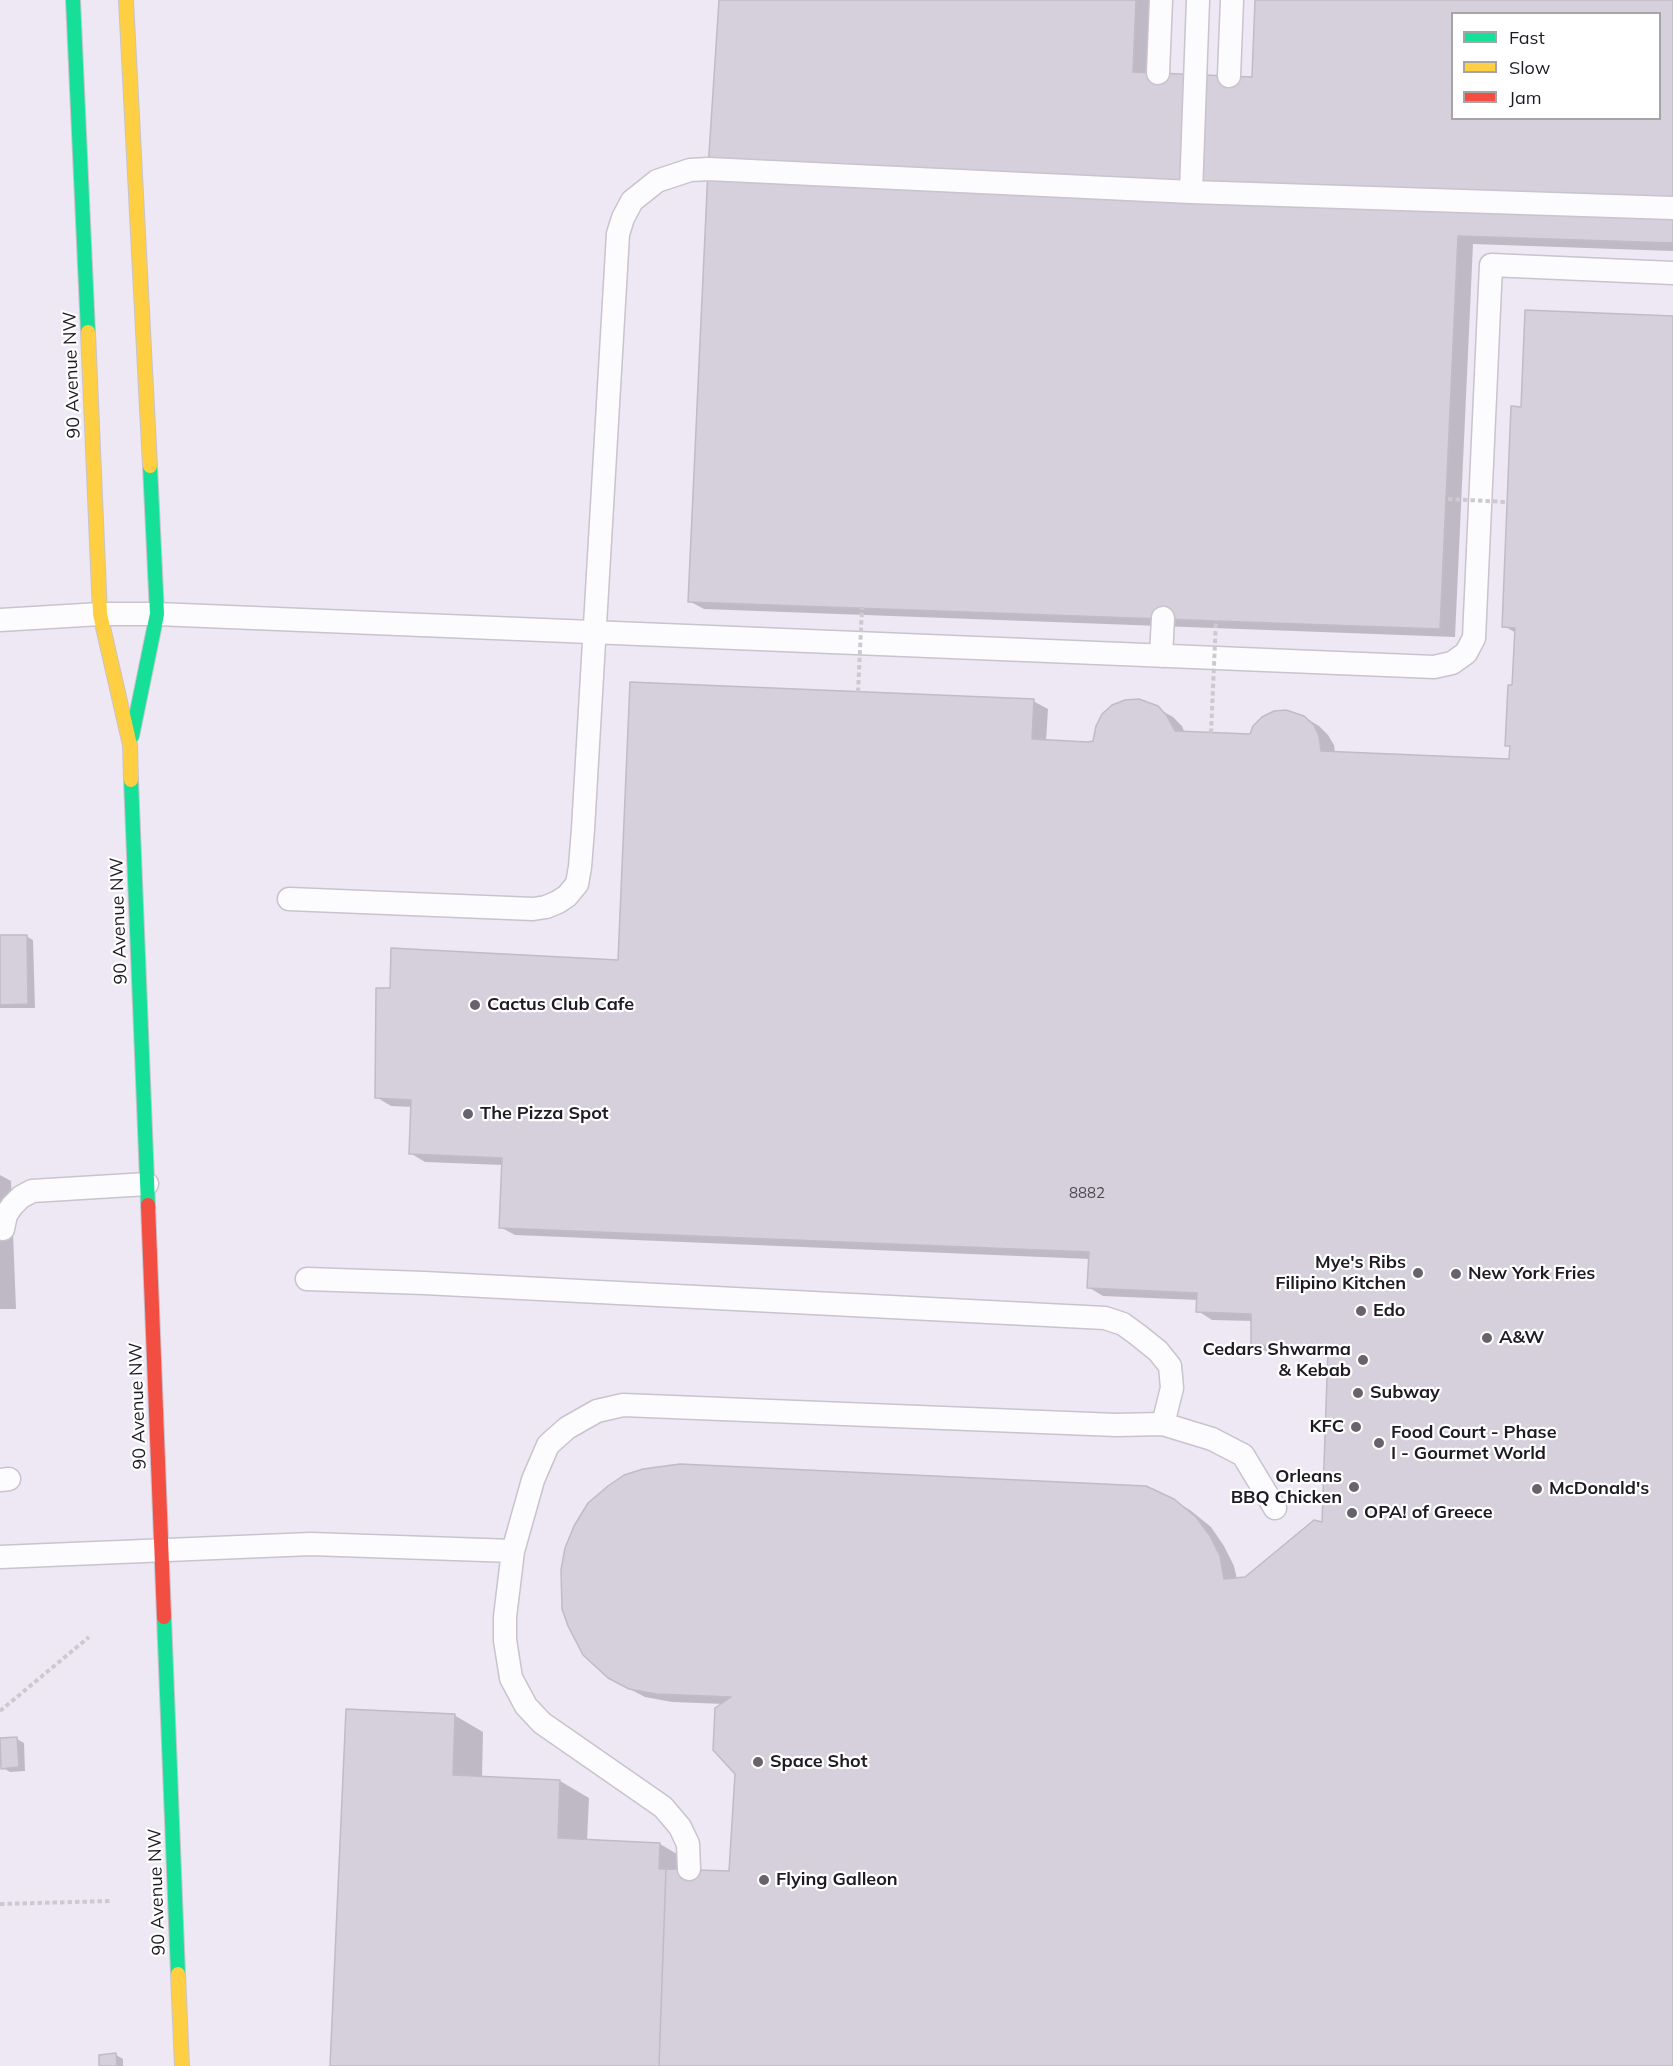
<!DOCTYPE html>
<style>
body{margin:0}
#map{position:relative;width:1673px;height:2066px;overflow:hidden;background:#eee8f5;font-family:Mulish,sans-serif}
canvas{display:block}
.legend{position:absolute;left:1451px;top:12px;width:210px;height:108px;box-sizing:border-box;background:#fff;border:2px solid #a5a4a7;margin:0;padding:8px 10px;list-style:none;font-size:18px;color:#1f1b24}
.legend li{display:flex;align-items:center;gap:12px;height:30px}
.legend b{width:30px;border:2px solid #a5a4a7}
</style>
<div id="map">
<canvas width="1673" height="2066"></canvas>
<ul class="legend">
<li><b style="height:8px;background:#16e098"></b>Fast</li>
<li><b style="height:8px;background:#ffcf43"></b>Slow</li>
<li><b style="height:8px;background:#f24e42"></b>Jam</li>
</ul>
</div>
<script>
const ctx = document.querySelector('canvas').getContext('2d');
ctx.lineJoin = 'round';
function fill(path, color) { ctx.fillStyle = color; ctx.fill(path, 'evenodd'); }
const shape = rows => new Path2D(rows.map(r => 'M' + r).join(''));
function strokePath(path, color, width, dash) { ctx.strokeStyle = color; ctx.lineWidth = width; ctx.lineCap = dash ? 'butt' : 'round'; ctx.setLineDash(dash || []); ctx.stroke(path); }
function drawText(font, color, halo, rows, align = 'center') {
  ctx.font = font + ' Mulish,sans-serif'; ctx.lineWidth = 4.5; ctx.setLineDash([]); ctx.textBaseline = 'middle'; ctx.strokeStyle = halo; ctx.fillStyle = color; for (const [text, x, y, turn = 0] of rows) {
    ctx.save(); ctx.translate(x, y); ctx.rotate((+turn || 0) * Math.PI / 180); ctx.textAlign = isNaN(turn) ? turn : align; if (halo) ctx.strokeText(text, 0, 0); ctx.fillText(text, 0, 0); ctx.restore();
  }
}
const shadow = shape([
 [720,0,1151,0,1148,74,1253,78,1256,0,1673,0,1673,251,1473,244,1455,637,704,609,689,601],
 [1452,14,1660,14,1660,118,1452,118],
 [1673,318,1673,2066,331,2066,454,1715,483,1732,482,1778,560,1781,589,1798,587,1841,660,1844,689,1861,688,1871,730,1872,736,1774,724,1704,672,1702,645,1697,624,1686,1174,1501,1190,1510,1211,1527,1224,1546,1234,1566,1237,1579,1245,1578,1323,1523,1329,1355,1267,1352,1252,1344,1253,1321,1212,1320,1198,1311,1198,1300,1103,1296,1088,1287,1090,1259,515,1235,500,1227,503,1165,425,1162,410,1153,413,1107,391,1106,376,1097,620,962,1033,701,1048,709,1046,741,1095,742,1157,708,1173,717,1182,726,1185,733,1251,736,1304,717,1319,726,1328,735,1334,745,1335,753,1510,761,1511,748,1506,745,1513,687,1516,633,1504,626,1522,408],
 [26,936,33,940,35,1008,0,1008,0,937],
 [0,1175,11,1181,16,1309,0,1309],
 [17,1739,24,1743,25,1771,10,1772,3,1768],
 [116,2055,123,2059,123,2066,101,2066]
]);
const building = shape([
 [719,0,1136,0,1133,72,1252,77,1255,0,1673,0,1673,243,1458,236,1440,629,688,602,708,169,719,0],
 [1452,14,1660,14,1660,118,1452,118,1452,14],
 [1525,310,1673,316,1673,2066,659,2066,666,1869,729,1871,735,1774,713,1750,715,1708,731,1697,656,1694,629,1689,608,1678,583,1655,568,1626,562,1609,561,1570,565,1548,574,1526,588,1503,608,1486,624,1475,643,1469,680,1464,1146,1486,1174,1499,1196,1517,1210,1536,1220,1556,1224,1579,1245,1577,1314,1520,1322,1522,1328,1348,1251,1345,1251,1314,1196,1312,1197,1293,1087,1288,1089,1252,499,1228,502,1158,409,1154,411,1100,375,1098,376,988,390,988,391,948,618,960,630,682,1034,699,1032,739,1088,742,1093,741,1096,726,1102,714,1112,705,1125,700,1139,699,1158,706,1167,716,1175,731,1250,734,1253,726,1262,717,1274,711,1286,710,1304,716,1314,725,1319,736,1321,751,1509,759,1510,746,1505,746,1508,685,1512,685,1515,628,1502,627,1511,406,1521,407,1525,310],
 [0,935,27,935,28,1004,0,1005,0,935],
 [346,1709,455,1714,453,1775,560,1780,558,1838,660,1843,659,1869,666,1869,659,2066,330,2066,346,1709],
 [17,1737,19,1767,1,1769,0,1738,17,1737],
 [116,2053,117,2066,99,2066,99,2055,116,2053]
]);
const path = shape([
 [0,1711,89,1637],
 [0,1904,111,1901]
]);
const lane = shape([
 [1158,73,1161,0],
 [1229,76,1232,0],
 [1191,192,1198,0],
 [0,620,100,614,157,614,1434,667,1452,663,1466,653,1474,638,1491,265,1673,273],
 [1161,656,1163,618],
 [289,899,533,909,546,907,558,902,567,896,577,884,580,867,583,829,618,234,623,218,632,201,657,181,690,170,708,169,1191,192,1673,208],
 [3,1229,6,1215,12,1206,21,1197,32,1191,147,1184],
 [307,1279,424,1283,1105,1318,1123,1324,1138,1335,1158,1351,1170,1366,1172,1388,1163,1424,1116,1425,623,1405,597,1411,567,1428,548,1445,533,1480,513,1551,505,1617,505,1640,511,1678,526,1706,542,1723,663,1807,680,1827,688,1844,689,1869],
 [1163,1424,1212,1439,1243,1455,1275,1508],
 [0,1480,9,1479],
 [0,1557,311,1544,513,1551]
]);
const fast = shape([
 [73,0,88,332],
 [132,736,157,614,150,466],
 [131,780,148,1205],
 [164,1617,178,1974]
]);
const slow = shape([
 [126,0,150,466],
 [88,332,100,614,130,745,131,780],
 [178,1974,182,2066]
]);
const jam = shape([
 [148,1205,164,1617]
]);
const pathBridge = shape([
 [1448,499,1507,502],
 [858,692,862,608],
 [1211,733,1216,620]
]);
const markers = [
 [475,1005,6,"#67636d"],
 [468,1114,6,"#67636d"],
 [1418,1273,6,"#67636d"],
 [1456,1274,6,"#67636d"],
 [1361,1311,6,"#67636d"],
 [1487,1338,6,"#67636d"],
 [1363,1360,6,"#67636d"],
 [1358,1393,6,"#67636d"],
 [1356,1427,6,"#67636d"],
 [1379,1443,6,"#67636d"],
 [1354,1487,6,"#67636d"],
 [1537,1489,6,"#67636d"],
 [1352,1513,6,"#67636d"],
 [758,1762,6,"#67636d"],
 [764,1880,6,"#67636d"]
];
const numberNames = [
 ["8882",1087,1193]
];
const streetNames = [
 ["90 Avenue NW",72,375,-92],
 ["90 Avenue NW",119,921,-92],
 ["90 Avenue NW",138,1406,-92],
 ["90 Avenue NW",157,1892,-92]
];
const poiNames = [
 ["Cactus Club Cafe",487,1005],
 ["The Pizza Spot",480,1114],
 ["Mye's Ribs",1406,1263,"right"],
 ["Filipino Kitchen",1406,1284,"right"],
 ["New York Fries",1468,1274],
 ["Edo",1373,1311],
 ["A&W",1499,1338],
 ["Cedars Shwarma",1351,1350,"right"],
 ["& Kebab",1351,1371,"right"],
 ["Subway",1370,1393],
 ["KFC",1344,1427,"right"],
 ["Food Court - Phase",1391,1433],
 ["I - Gourmet World",1391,1454],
 ["Orleans",1342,1477,"right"],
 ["BBQ Chicken",1342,1498,"right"],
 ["McDonald's",1549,1489],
 ["OPA! of Greece",1364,1513],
 ["Space Shot",770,1762],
 ["Flying Galleon",776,1880]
];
fill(shadow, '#0003');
fill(building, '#d6cfdc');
strokePath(building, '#c1bbc6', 1.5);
strokePath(lane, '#c8c3cd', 25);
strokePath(fast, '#c8c3cd', 16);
strokePath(slow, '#c8c3cd', 16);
strokePath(jam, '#c8c3cd', 16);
strokePath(path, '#cccace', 4, [4.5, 3]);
strokePath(lane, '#fcfcfe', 22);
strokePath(fast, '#16e098', 14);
strokePath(slow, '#ffcf43', 14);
strokePath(jam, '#f24e42', 14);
strokePath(pathBridge, '#cccace', 4, [4.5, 3]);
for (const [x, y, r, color] of markers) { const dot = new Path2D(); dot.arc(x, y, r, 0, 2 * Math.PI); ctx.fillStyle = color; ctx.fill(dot); strokePath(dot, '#fff', 2); }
drawText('15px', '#4d4852', null, numberNames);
drawText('18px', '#1f1b24', '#fff', streetNames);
drawText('bold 18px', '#1f1b24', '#fff', poiNames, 'left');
</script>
